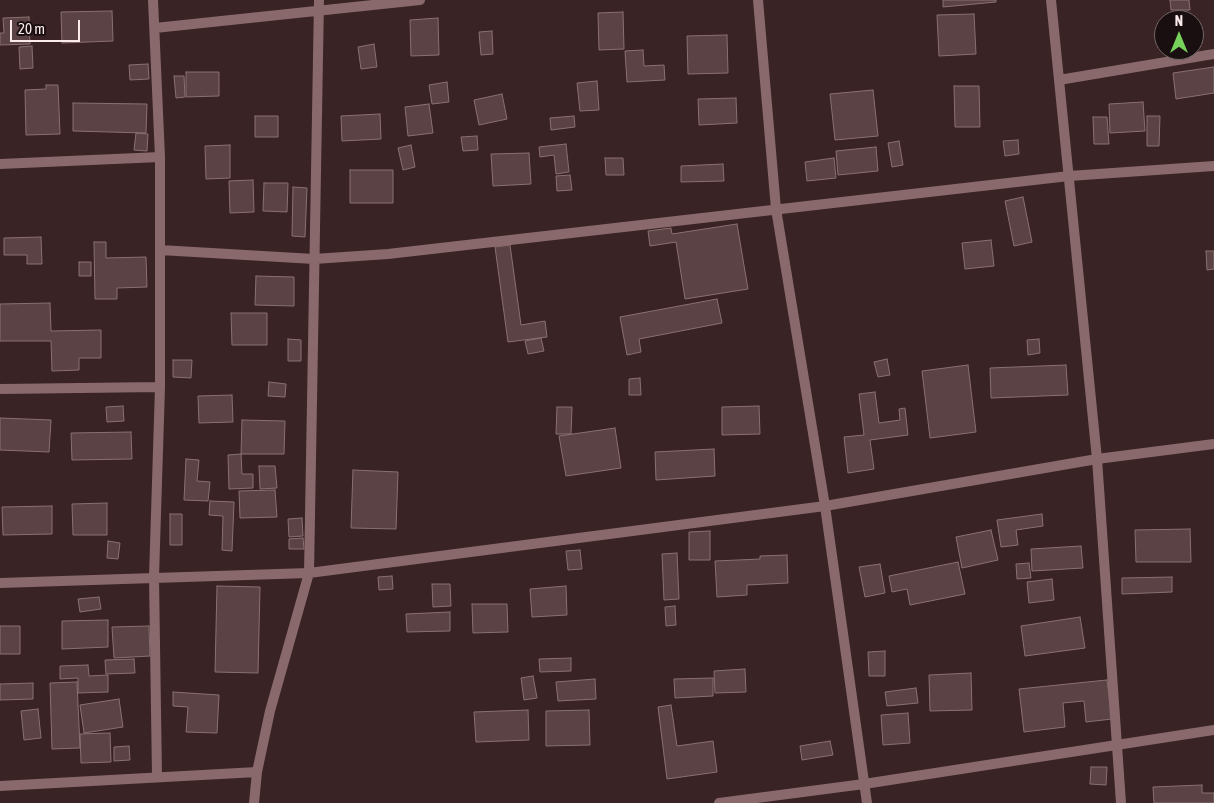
<!DOCTYPE html>
<style>
body{margin:0}
#map{position:relative;width:1214px;height:803px;overflow:hidden;background:#392324;font-family:"Asap Condensed",sans-serif}
canvas{display:block}
.north{position:absolute;left:1154px;top:10px;width:50px;height:50px;box-sizing:border-box;background:#1a0f10;border:1px solid #746768;border-radius:50%;rotate:0deg;font-size:14px;font-weight:700;line-height:20px;text-align:center;color:#fbebeb}
.north::after{content:'';display:block;margin:auto;width:18px;height:22px;background:#76d25a;clip-path:polygon(50% 0,100% 100%,50% 72%,0 100%)}
.scale{position:absolute;left:10px;top:20px;width:70px;height:22px;box-sizing:border-box;border:2px solid #fbebeb;border-top:0;padding-left:6px;font-size:15px;line-height:18px;white-space:nowrap;color:#fbebeb;-webkit-text-stroke:4px #1a0f10;paint-order:stroke}
</style>
<div id="map">
<canvas width="1214" height="803"></canvas>
<div class="north">N</div>
<div class="scale">20 m</div>
</div>
<script>
const ctx = document.querySelector('canvas').getContext('2d');
ctx.lineJoin = 'round';
function fill(path, color) { ctx.fillStyle = color; ctx.fill(path, 'evenodd'); }
const shape = rows => new Path2D(rows.map(r => 'M' + r).join(''));
function strokePath(path, color, width, dash) { ctx.strokeStyle = color; ctx.lineWidth = width; ctx.lineCap = dash ? 'butt' : 'round'; ctx.setLineDash(dash || []); ctx.stroke(path); }
const building = shape([
 [943,0,996,0,996,2,943,7,943,0],
 [1170,0,1189,0,1190,10,1171,10,1170,0],
 [112,11,113,41,62,43,61,12,112,11],
 [623,12,624,49,599,50,598,13,623,12],
 [974,14,976,54,939,56,937,15,974,14],
 [29,17,30,44,0,45,0,33,4,33,3,18,29,17],
 [438,18,439,55,411,56,410,20,438,18],
 [492,31,493,54,481,55,479,32,492,31],
 [727,35,728,73,688,74,687,36,727,35],
 [374,44,377,67,361,69,358,47,374,44],
 [32,46,33,68,20,69,19,47,32,46],
 [643,50,644,66,664,65,665,80,627,82,625,51,643,50],
 [148,64,149,79,130,80,129,65,148,64],
 [1214,67,1214,93,1176,99,1173,73,1214,67],
 [186,72,219,72,219,96,186,97,186,72],
 [174,76,184,76,185,97,176,98,174,76],
 [597,81,599,110,580,111,577,83,597,81],
 [447,82,449,102,432,104,429,85,447,82],
 [46,85,58,85,60,134,26,135,25,90,46,89,46,85],
 [954,86,979,86,980,127,955,127,954,86],
 [873,90,878,136,835,140,830,94,873,90],
 [502,94,507,119,479,125,474,100,502,94],
 [736,98,737,123,699,125,698,99,736,98],
 [1143,102,1145,131,1110,133,1109,104,1143,102],
 [73,103,147,104,146,133,73,131,73,103],
 [429,104,433,133,408,136,405,107,429,104],
 [380,114,381,139,342,141,341,116,380,114],
 [255,116,278,116,278,137,255,137,255,116],
 [574,116,575,127,551,130,550,118,574,116],
 [1147,116,1160,116,1159,146,1147,146,1147,116],
 [1093,117,1107,117,1109,144,1094,144,1093,117],
 [136,133,148,134,147,151,134,150,136,133],
 [477,136,478,150,463,151,461,137,477,136],
 [1018,140,1019,154,1005,156,1003,141,1018,140],
 [899,141,903,165,892,167,888,143,899,141],
 [566,144,569,172,556,174,554,155,540,157,539,147,566,144],
 [230,145,230,178,206,179,205,146,230,145],
 [411,145,415,167,403,170,398,148,411,145],
 [876,147,878,171,838,175,836,151,876,147],
 [529,153,531,184,493,186,491,154,529,153],
 [605,158,623,158,624,175,606,175,605,158],
 [834,158,836,178,807,181,805,162,834,158],
 [723,164,724,181,681,182,681,166,723,164],
 [350,170,393,170,393,203,350,203,350,170],
 [570,175,572,190,557,191,556,176,570,175],
 [253,180,254,212,230,213,229,181,253,180],
 [264,183,288,183,287,212,263,211,264,183],
 [293,187,307,188,305,237,292,236,293,187],
 [1023,197,1032,242,1014,246,1005,201,1023,197],
 [737,224,748,289,685,299,676,242,650,246,648,231,671,228,672,234,737,224],
 [41,237,42,264,27,264,27,255,4,255,4,238,41,237],
 [991,240,994,266,965,269,962,243,991,240],
 [94,242,106,242,106,258,146,257,147,287,117,288,117,299,95,299,94,242],
 [510,245,521,325,545,321,547,337,508,342,495,247,510,245],
 [1206,251,1214,251,1214,269,1207,270,1206,251],
 [79,262,91,262,91,276,79,276,79,262],
 [256,276,294,277,294,306,255,305,256,276],
 [717,299,722,323,639,339,641,352,627,355,620,317,717,299],
 [50,303,51,331,101,330,101,358,79,358,79,370,52,371,51,341,0,341,0,304,50,303],
 [231,313,267,313,267,345,232,345,231,313],
 [541,338,544,351,528,354,525,341,541,338],
 [288,339,301,340,301,361,288,361,288,339],
 [1039,339,1040,353,1028,355,1027,340,1039,339],
 [887,359,890,375,878,377,874,362,887,359],
 [173,360,192,360,191,378,173,377,173,360],
 [968,365,976,432,930,438,922,371,968,365],
 [1066,365,1068,395,991,398,990,368,1066,365],
 [640,378,641,395,629,395,629,379,640,378],
 [269,382,286,384,285,397,268,396,269,382],
 [875,392,879,423,900,420,899,409,905,408,908,435,870,440,874,469,848,473,844,437,864,435,859,394,875,392],
 [232,395,233,422,199,423,198,396,232,395],
 [123,406,124,421,107,422,106,407,123,406],
 [759,406,760,434,722,435,722,407,759,406],
 [557,407,572,407,571,434,556,434,557,407],
 [0,418,51,420,49,452,0,450,0,418],
 [242,420,285,421,284,454,241,454,242,420],
 [615,428,621,468,566,476,559,436,615,428],
 [131,432,132,459,72,460,71,433,131,432],
 [714,449,715,476,656,480,655,452,714,449],
 [241,454,242,474,253,474,253,488,229,489,228,455,241,454],
 [186,459,199,460,197,481,210,482,208,501,184,500,186,459],
 [259,466,275,466,277,488,260,489,259,466],
 [353,470,398,472,396,529,351,528,353,470],
 [275,490,277,517,240,518,239,491,275,490],
 [210,501,234,502,232,551,222,550,223,516,209,515,210,501],
 [107,503,107,535,73,535,72,504,107,503],
 [52,506,52,534,3,535,2,507,52,506],
 [170,514,182,514,182,545,170,545,170,514],
 [1042,514,1043,526,1016,530,1018,545,1001,547,997,520,1042,514],
 [302,518,303,536,289,537,288,519,302,518],
 [1190,529,1191,562,1136,562,1135,530,1190,529],
 [991,530,998,560,962,568,956,537,991,530],
 [710,531,710,560,689,560,689,532,710,531],
 [303,538,304,549,289,549,289,539,303,538],
 [108,541,120,543,118,559,107,558,108,541],
 [1081,546,1083,568,1032,571,1031,549,1081,546],
 [580,550,582,569,568,570,566,551,580,550],
 [677,553,679,599,664,600,662,554,677,553],
 [787,555,788,583,747,585,747,595,717,597,715,561,760,559,760,556,787,555],
 [958,562,965,594,910,605,907,589,892,592,889,576,958,562],
 [1029,563,1031,578,1017,579,1016,564,1029,563],
 [880,564,885,593,865,597,859,567,880,564],
 [392,576,393,589,379,590,378,577,392,576],
 [1172,577,1172,592,1122,594,1122,578,1172,577],
 [1052,579,1054,600,1029,603,1027,582,1052,579],
 [432,584,450,584,451,606,433,607,432,584],
 [217,586,260,587,258,673,215,672,217,586],
 [566,586,567,615,532,617,530,589,566,586],
 [99,597,101,609,80,612,78,599,99,597],
 [472,604,507,604,508,632,473,633,472,604],
 [675,606,676,625,666,626,665,607,675,606],
 [450,612,450,631,407,632,406,614,450,612],
 [1080,617,1085,648,1025,656,1021,626,1080,617],
 [108,620,108,647,62,649,62,621,108,620],
 [0,626,20,626,20,654,0,654,0,626],
 [149,626,150,656,114,658,112,627,149,626],
 [885,651,885,676,869,676,868,652,885,651],
 [571,658,571,671,540,672,539,659,571,658],
 [134,659,135,673,106,674,105,660,134,659],
 [88,665,89,676,108,675,108,692,78,693,78,678,60,679,60,666,88,665],
 [745,669,746,692,715,693,714,671,745,669],
 [971,673,972,710,930,711,929,675,971,673],
 [533,676,537,698,524,700,521,678,533,676],
 [713,678,713,696,675,698,674,679,713,678],
 [595,679,596,699,558,701,556,682,595,679],
 [1107,680,1112,719,1086,722,1084,701,1063,703,1065,727,1024,732,1019,689,1107,680],
 [77,682,80,748,52,749,50,683,77,682],
 [33,683,33,699,0,700,0,684,33,683],
 [916,688,918,703,887,706,885,692,916,688],
 [173,692,219,695,217,733,186,732,188,707,173,706,173,692],
 [119,699,123,727,84,733,80,705,119,699],
 [671,705,677,746,713,741,717,772,667,779,658,707,671,705],
 [38,709,41,738,24,740,21,711,38,709],
 [528,710,529,740,476,742,474,712,528,710],
 [589,710,590,745,546,746,546,711,589,710],
 [908,713,910,743,883,745,881,715,908,713],
 [110,733,111,762,81,763,80,734,110,733],
 [830,741,833,755,802,760,800,746,830,741],
 [129,746,130,760,114,761,114,747,129,746],
 [1091,767,1107,767,1106,785,1090,784,1091,767],
 [1202,785,1202,793,1214,793,1214,803,1154,803,1153,787,1202,785]
]);
const street = shape([
 [153,0,160,157,160,387,154,577,157,777],
 [758,0,776,209,825,506,867,803],
 [1051,0,1097,459,1121,803],
 [155,28,420,0],
 [1059,80,1214,54],
 [0,164,160,157],
 [160,250,314,259,388,254,1069,176,1214,166],
 [0,389,160,387],
 [0,583,309,573,825,506,1097,459,1214,444],
 [0,786,257,772],
 [254,803,257,772,270,711,309,573,319,0],
 [719,803,864,784,1214,730]
]);
fill(building, '#5b4244');
strokePath(building, '#8b7071', 1);
strokePath(street, '#89696b', 10);
</script>
